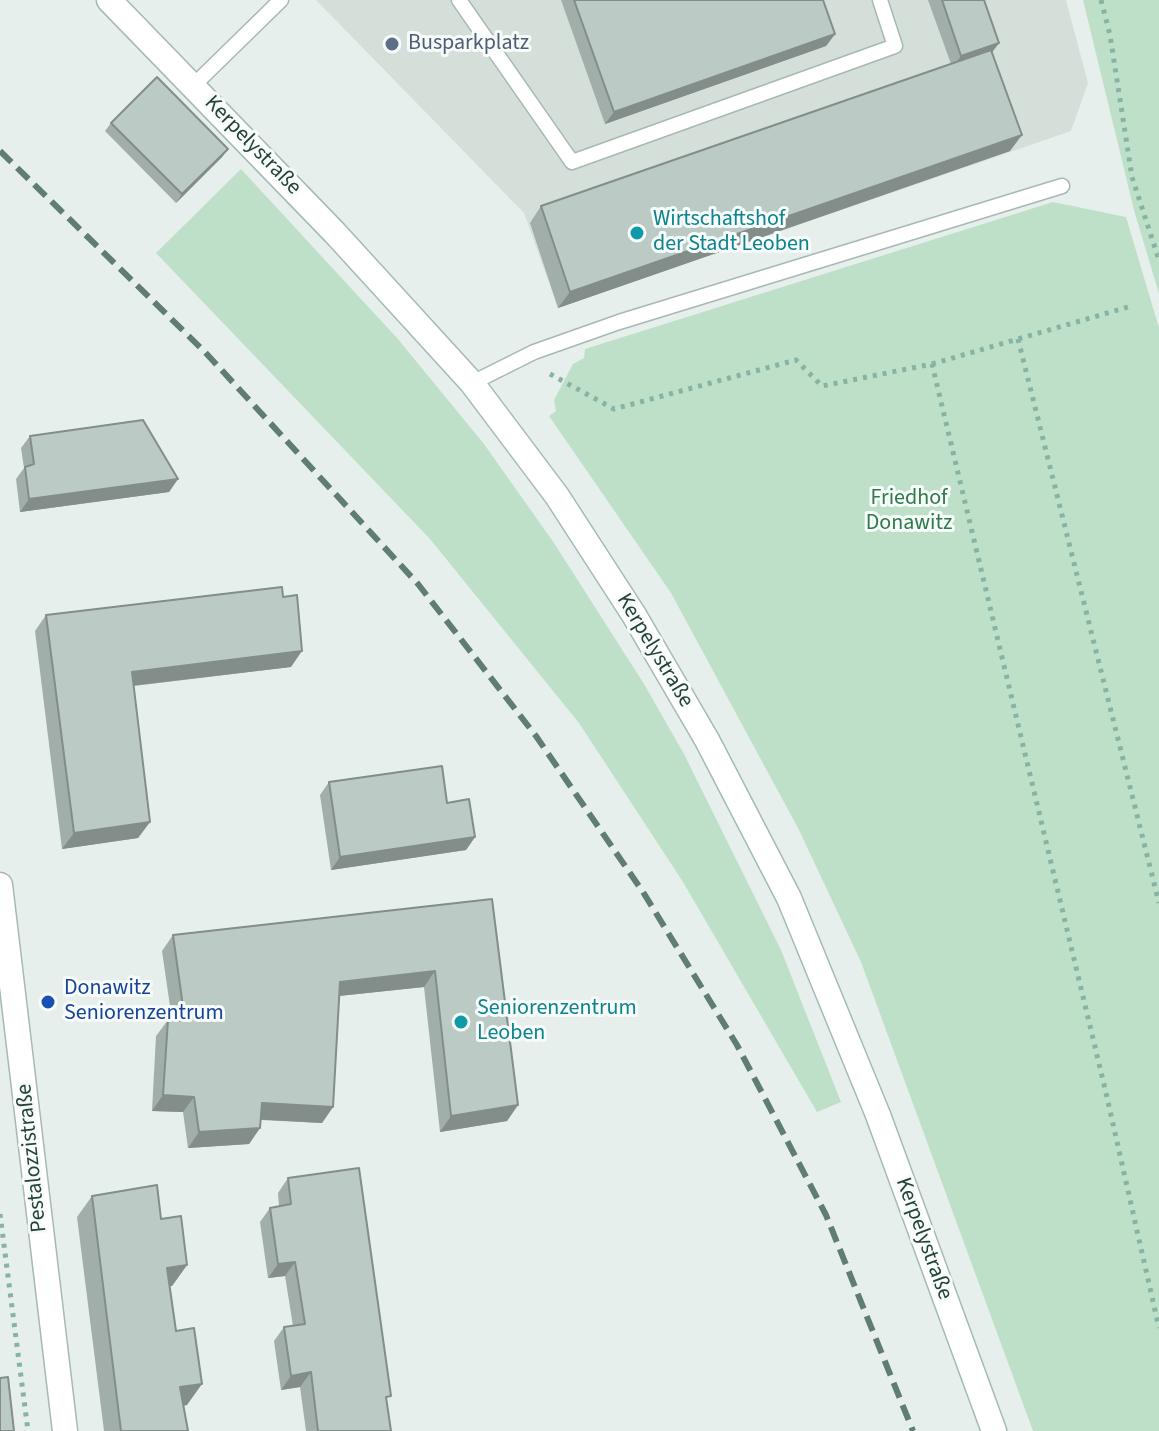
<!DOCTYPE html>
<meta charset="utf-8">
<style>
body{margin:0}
canvas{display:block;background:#e6efeb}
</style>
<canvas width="1159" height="1431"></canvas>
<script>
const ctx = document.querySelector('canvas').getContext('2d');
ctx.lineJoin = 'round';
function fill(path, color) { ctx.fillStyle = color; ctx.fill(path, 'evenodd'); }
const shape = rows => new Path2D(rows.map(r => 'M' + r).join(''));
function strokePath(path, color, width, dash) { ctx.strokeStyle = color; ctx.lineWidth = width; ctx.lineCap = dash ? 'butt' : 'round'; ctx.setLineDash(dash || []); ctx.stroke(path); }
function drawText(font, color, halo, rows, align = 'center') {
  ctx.font = font + ' "Source Sans 3",sans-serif'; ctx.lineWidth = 6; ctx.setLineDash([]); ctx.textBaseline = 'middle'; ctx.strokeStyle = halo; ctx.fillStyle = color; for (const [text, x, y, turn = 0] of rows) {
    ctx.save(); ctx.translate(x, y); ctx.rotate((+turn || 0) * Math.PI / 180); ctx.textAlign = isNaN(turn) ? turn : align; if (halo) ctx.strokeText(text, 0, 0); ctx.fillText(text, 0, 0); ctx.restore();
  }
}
const built = shape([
 [316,0,1066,0,1088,83,1071,131,558,308,524,213]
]);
const green = shape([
 [1083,0,1159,0,1159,294,1134,210],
 [241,169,397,338,484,444,554,543,644,684,684,754,781,950,841,1102,817,1112,683,882,579,723,430,539,156,253],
 [1053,202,1126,217,1159,328,1159,1431,1033,1431,861,962,799,830,671,593,549,416,556,411,554,400,573,364,584,358,585,349]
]);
const path = shape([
 [1101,0,1110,35,1132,177,1159,260],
 [1018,339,1159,903],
 [932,364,1128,307],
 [550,374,614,409,796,360,822,386,932,364,1106,1093,1159,1328],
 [0,1214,28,1431]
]);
const service = shape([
 [459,0,572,162,895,46,880,0],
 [194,85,281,0],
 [472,383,534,352,619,322,1062,186]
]);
const tertiary = shape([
 [0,885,65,1431]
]);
const secondary = shape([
 [109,0,335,233,472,383,557,496,634,615,707,740,789,898,878,1115,994,1431]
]);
const rail = shape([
 [0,151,205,352,418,584,536,736,643,892,737,1045,826,1215,913,1431]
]);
const wall = shape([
 [561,0,823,0,835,34,826,46,605,124],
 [928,0,984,0,999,43,992,52,1010,151,558,308,530,223,541,206,951,64],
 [111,123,228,149,222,157,176,203,105,131],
 [30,436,178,479,169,492,20,512,16,479,24,468,21,448],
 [46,615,291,667,134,686,150,822,138,838,62,849,35,631],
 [329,782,447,803,475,837,466,850,331,870,320,795],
 [492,899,518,1105,507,1121,440,1132,424,987,339,996,333,1107,322,1123,261,1120,260,1128,249,1144,188,1148,183,1112,152,1111,156,1036,168,1020,172,1020,162,951,173,935],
 [288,1178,387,1402,391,1431,306,1431,300,1387,281,1390,274,1341,284,1327,293,1326,285,1276,268,1278,260,1222,270,1208,279,1206,278,1193],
 [92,1196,161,1219,187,1265,172,1286,170,1286,187,1405,183,1406,188,1431,104,1431,77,1217]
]);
const shadedWall = shape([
 [835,34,826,46,605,124,614,112],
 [999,43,990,55,952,68,961,56],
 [1022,135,1010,151,558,308,570,292],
 [228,149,222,157,176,203,182,194],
 [178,479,169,492,20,512,29,499],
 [302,651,291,667,121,687,132,672],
 [150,822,138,838,62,849,74,833],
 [475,837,466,850,331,870,340,857],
 [435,971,424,987,329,997,340,982],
 [163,1095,194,1097,183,1112,152,1111],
 [262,1103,333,1107,322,1123,251,1119],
 [518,1105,507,1121,440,1132,451,1116],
 [260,1128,249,1144,188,1148,199,1132],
 [295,1262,285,1276,268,1278,278,1264],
 [187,1265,172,1286,152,1289,167,1268],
 [311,1372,300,1387,281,1390,291,1376],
 [202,1384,187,1405,166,1408,180,1387]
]);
const building = shape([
 [574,0,823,0,835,34,614,112,574,0],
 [942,0,984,0,999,43,961,56,942,0],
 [991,50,1022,135,570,292,541,206,991,50],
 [157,77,228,149,182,194,111,123,157,77],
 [143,420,178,479,29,499,25,467,34,464,30,436,143,420],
 [282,587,283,597,297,595,302,651,132,672,150,822,74,833,46,615,282,587],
 [442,766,447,803,469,799,475,837,340,857,329,782,442,766],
 [492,899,518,1105,451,1116,435,971,340,982,333,1107,262,1103,260,1128,199,1132,194,1097,163,1095,168,1020,185,1021,173,935,492,899],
 [359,1168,391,1396,386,1397,391,1431,318,1431,311,1372,291,1376,284,1327,305,1324,295,1262,278,1264,270,1208,291,1204,288,1178,359,1168],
 [157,1185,161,1219,181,1216,187,1265,167,1268,176,1331,194,1328,202,1384,180,1387,188,1431,121,1431,92,1196,157,1185],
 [8,1377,14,1431,0,1431,0,1378,8,1377]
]);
const markers = [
 [392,44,8,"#5c6f8a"],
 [637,233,8,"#0f9aa8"],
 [48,1002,8,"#1a4fb4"],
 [461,1022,8,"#0f9aa8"]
];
const serviceNames = [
 ["Busparkplatz",408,44]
];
const streetNames = [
 ["Kerpelystraße",252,146,46],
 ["Kerpelystraße",654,651,59],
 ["Pestalozzistraße",33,1158,-96],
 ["Kerpelystraße",923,1239,70]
];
const cultureNames = [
 ["Wirtschaftshof",653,220],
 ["der Stadt Leoben",653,245],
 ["Seniorenzentrum",477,1009],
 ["Leoben",477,1034]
];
const parkNames = [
 ["Friedhof",909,499],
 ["Donawitz",909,524]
];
const transitNames = [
 ["Donawitz",64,989],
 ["Seniorenzentrum",64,1014]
];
fill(built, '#d4dfda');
fill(green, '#bfe0c8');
strokePath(service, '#a8b8b2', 17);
strokePath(tertiary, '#a8b8b2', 27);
strokePath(secondary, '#a4bbb3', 27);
strokePath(path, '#86b3a5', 5, [4, 6]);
strokePath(service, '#fff', 14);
strokePath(tertiary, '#fff', 24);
strokePath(secondary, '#fff', 24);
strokePath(rail, '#5f7d75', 6, [16, 8]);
fill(wall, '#a1aea9');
fill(shadedWall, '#838d89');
fill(building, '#bbcac4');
strokePath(building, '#838d89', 2);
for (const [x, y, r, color] of markers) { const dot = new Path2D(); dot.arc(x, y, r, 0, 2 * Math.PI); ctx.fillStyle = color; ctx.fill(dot); strokePath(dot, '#f7fbf9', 3); }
drawText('22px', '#4e5e75', '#f7fbf9', serviceNames, 'left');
drawText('22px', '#24423a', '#f7fbf9', streetNames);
drawText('22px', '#0d838f', '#f7fbf9', cultureNames, 'left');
drawText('22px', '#2d7a4b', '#f7fbf9', parkNames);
drawText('22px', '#164399', '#f7fbf9', transitNames, 'left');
</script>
